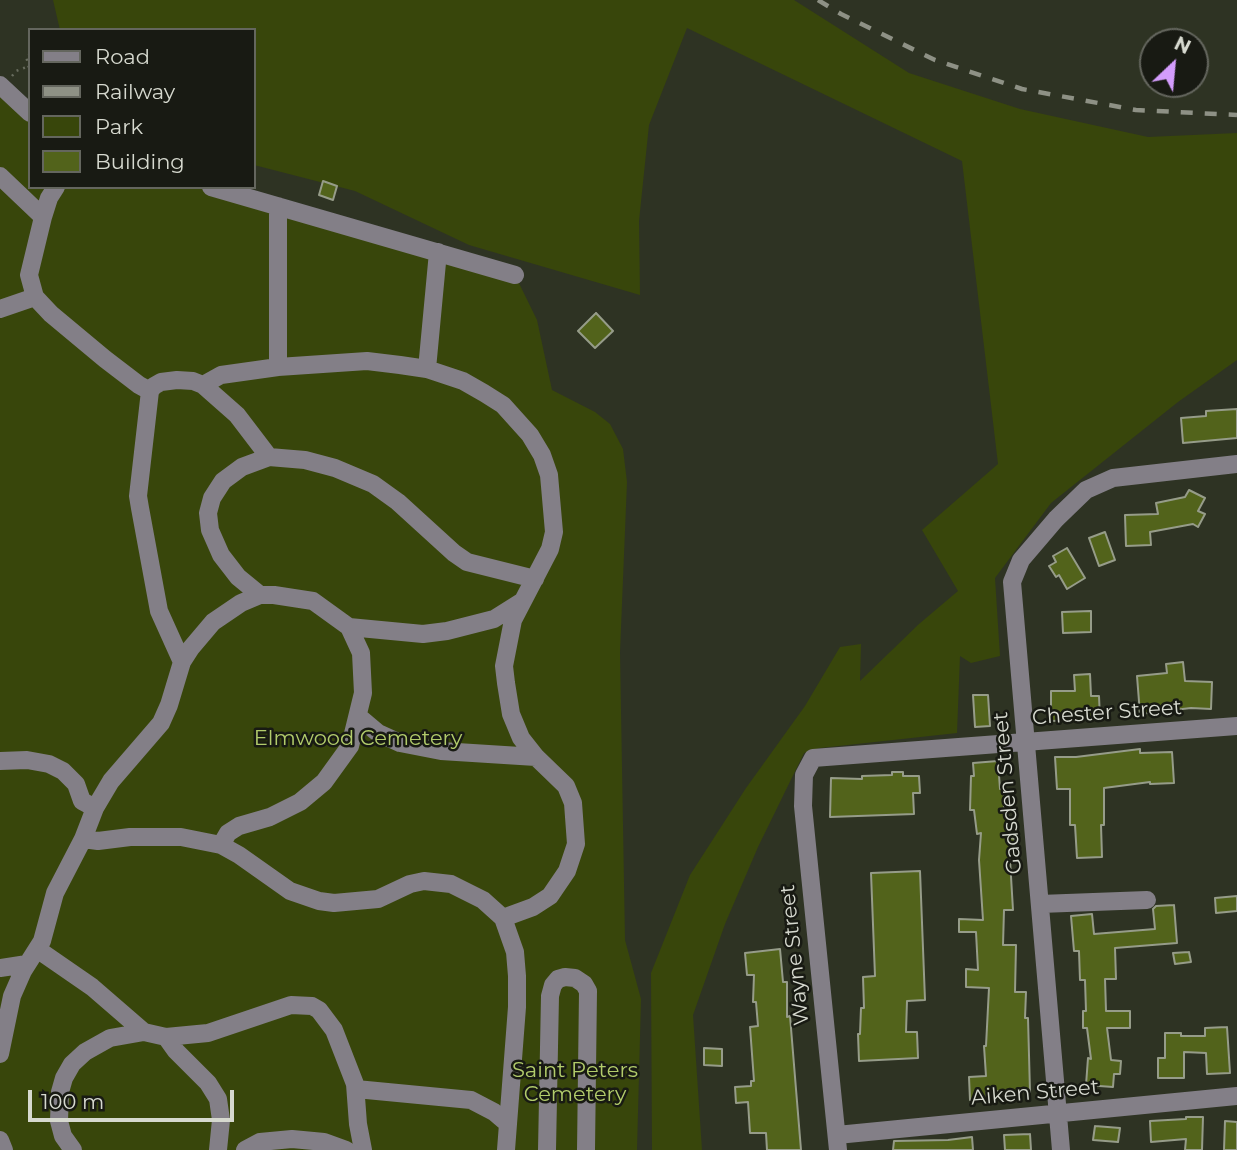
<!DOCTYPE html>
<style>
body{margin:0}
#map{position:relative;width:1237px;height:1150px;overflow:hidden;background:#2e3323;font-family:Montserrat,sans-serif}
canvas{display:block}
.legend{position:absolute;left:28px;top:28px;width:228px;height:161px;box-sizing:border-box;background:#181a13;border:2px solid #64665e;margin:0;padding:9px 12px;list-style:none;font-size:21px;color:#d6d9cf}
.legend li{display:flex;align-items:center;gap:14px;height:35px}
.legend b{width:35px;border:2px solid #64665e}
.north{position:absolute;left:1139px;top:28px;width:70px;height:70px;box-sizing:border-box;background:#181a13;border:2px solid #64665e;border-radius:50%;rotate:26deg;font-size:19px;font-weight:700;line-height:28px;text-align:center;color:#d6d9cf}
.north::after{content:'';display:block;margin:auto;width:24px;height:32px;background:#d39cfc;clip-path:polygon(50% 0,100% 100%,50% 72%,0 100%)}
.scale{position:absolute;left:28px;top:1090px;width:206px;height:32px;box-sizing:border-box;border:4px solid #d6d9cf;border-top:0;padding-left:9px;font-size:21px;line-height:24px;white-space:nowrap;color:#d6d9cf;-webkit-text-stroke:5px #181a13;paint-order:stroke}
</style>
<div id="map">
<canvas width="1237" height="1150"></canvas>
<ul class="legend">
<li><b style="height:9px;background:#837f87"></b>Road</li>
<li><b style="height:9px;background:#8e9185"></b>Railway</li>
<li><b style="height:19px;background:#38460b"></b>Park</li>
<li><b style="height:19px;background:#52631b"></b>Building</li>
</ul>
<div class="north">N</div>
<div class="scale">100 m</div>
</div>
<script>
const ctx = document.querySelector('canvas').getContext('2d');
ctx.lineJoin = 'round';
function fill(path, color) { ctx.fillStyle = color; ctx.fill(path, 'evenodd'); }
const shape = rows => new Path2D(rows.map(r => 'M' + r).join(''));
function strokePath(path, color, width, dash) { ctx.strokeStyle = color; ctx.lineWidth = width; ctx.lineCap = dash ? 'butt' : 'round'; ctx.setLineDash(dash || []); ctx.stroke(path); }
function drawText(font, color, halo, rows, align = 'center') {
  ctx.font = font + ' Montserrat,sans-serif'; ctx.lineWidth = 5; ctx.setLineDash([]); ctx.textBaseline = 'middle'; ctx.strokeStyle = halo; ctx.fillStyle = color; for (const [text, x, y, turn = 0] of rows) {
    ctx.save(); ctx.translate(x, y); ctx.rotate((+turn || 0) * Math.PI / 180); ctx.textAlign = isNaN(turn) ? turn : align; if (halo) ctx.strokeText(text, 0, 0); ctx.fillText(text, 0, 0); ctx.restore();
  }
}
const green = shape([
 [53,0,794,0,909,73,1020,109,1148,137,1237,133,1237,360,1178,402,1051,503,995,578,1000,656,971,663,960,656,957,733,820,748,804,753,758,847,725,924,693,1015,702,1150,652,1150,651,973,690,875,746,788,805,706,840,647,861,644,860,681,919,624,958,591,922,530,998,464,962,161,687,28,649,125,639,221,640,295,469,245,355,191,254,165,254,30,60,30],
 [0,85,30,113,30,187,211,187,515,275,537,320,552,390,595,412,610,424,623,449,627,482,620,652,625,940,641,999,637,1150,0,1150]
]);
const building = shape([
 [323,181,337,186,333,200,319,195,323,181],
 [596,313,613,331,595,348,578,331,596,313],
 [1237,409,1237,438,1183,443,1181,418,1206,416,1206,411,1237,409],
 [1189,490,1205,498,1198,511,1205,514,1198,527,1193,524,1150,532,1151,545,1126,546,1125,515,1158,514,1156,503,1185,497,1189,490],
 [1105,532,1115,560,1099,566,1089,538,1105,532],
 [1067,548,1085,578,1067,589,1059,575,1056,577,1049,566,1056,562,1053,556,1067,548],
 [1091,611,1091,632,1063,633,1062,612,1091,611],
 [1183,662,1185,681,1212,682,1211,709,1191,708,1140,714,1137,676,1167,673,1166,664,1183,662],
 [1090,674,1091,696,1099,696,1100,719,1051,721,1051,691,1075,691,1074,675,1090,674],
 [973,695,988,695,990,726,975,727,973,695],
 [1140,749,1140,753,1172,752,1174,783,1150,784,1150,782,1104,788,1104,825,1101,825,1102,857,1077,858,1075,825,1070,825,1070,789,1057,789,1055,757,1076,757,1140,749],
 [998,761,1000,789,1004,789,1004,815,1008,814,1010,838,1015,839,1014,860,1010,860,1013,910,1004,910,1003,945,1016,945,1015,992,1026,992,1025,1018,1028,1018,1030,1092,986,1091,987,1099,970,1100,969,1077,986,1076,984,1046,986,1046,989,988,966,987,966,969,978,970,976,932,959,932,959,919,983,920,979,860,981,833,977,834,974,810,970,810,971,776,974,776,973,763,998,761],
 [892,772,903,772,903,776,919,776,920,793,913,793,914,814,830,817,831,778,862,779,862,776,892,775,892,772],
 [920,871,925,1000,907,1001,906,1032,917,1032,918,1058,859,1061,858,1034,860,1034,861,1008,864,1008,863,977,875,976,871,873,920,871],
 [1237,896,1237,911,1216,913,1215,898,1237,896],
 [1174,905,1177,943,1115,948,1116,979,1105,979,1106,1011,1130,1011,1130,1028,1107,1028,1111,1060,1121,1061,1120,1074,1114,1074,1113,1087,1086,1085,1088,1058,1091,1059,1087,1028,1083,1028,1083,1011,1086,1011,1085,980,1080,980,1079,951,1074,951,1071,916,1092,914,1094,934,1155,929,1153,909,1156,906,1174,905],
 [780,949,783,982,787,982,787,1017,790,1016,801,1150,767,1150,766,1133,750,1133,748,1102,736,1103,735,1087,751,1086,751,1081,754,1081,750,1027,758,1026,756,1002,753,1002,754,975,747,975,745,953,780,949],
 [1189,952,1191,962,1175,964,1173,953,1189,952],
 [1227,1027,1230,1073,1207,1074,1206,1053,1184,1052,1184,1078,1158,1078,1158,1058,1165,1058,1165,1033,1181,1033,1181,1036,1205,1036,1205,1028,1227,1027],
 [704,1048,722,1049,722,1066,704,1065,704,1048],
 [1186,1117,1203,1117,1202,1150,1185,1150,1186,1139,1151,1142,1150,1121,1186,1119,1186,1117],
 [1225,1121,1237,1122,1237,1150,1224,1150,1225,1121],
 [1095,1126,1120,1128,1118,1142,1093,1140,1095,1126],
 [1030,1134,1031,1150,1005,1150,1004,1135,1030,1134],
 [972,1137,973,1150,893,1150,894,1141,948,1140,972,1137]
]);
const path = shape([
 [30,55,26,56,30,72],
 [12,76,16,71,29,66]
]);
const minor = shape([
 [0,85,30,113],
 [0,176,43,217],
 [56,187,49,198,43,217,29,275,35,297,51,314,105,359,139,385,150,391],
 [211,187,515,275],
 [0,309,35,297],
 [278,367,278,206],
 [427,369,438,252],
 [203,385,221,375,278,367,367,361,400,365,427,369,463,381,484,393,503,405,530,435,542,455,549,475,554,532,550,549,513,620,504,666,506,683,511,714,521,738,536,757,566,786,573,803,576,844,567,871,550,896,533,907,503,918],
 [260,595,238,577,221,555,210,530,208,513,212,498,223,481,242,467,269,457,305,460,335,468,373,484,398,502,454,553,467,562,535,579],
 [349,627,423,634,447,631,494,619,521,602],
 [182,662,159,611,140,508,138,496,150,391,154,386,161,382,177,380,193,381,203,385,237,415,269,457],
 [359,717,378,733,400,743,441,751,536,757],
 [0,761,27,760,49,764,63,771,76,784,82,801,95,808],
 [83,839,98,841,130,837,181,837,221,845,239,855,290,891,319,901,334,903,378,899,410,884,424,881,451,884,483,900,503,918,515,952,517,976,517,1007,506,1150],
 [1040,904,1147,900],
 [37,949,92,987,144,1032],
 [0,968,27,964],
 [166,1037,176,1051,208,1083,218,1099,221,1120,218,1150],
 [0,1054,12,996,23,971,42,941,55,893,83,839,95,808,111,781,161,723,169,705,182,662,191,648,213,622,241,603,260,595,274,595,313,601,349,627,361,653,363,693,350,746,324,782,300,802,270,817,239,826,228,833,221,845],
 [356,1089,471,1100,494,1112,508,1124],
 [837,1135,1237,1096],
 [0,1140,4,1150],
 [73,1150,63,1136,59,1121,60,1092,64,1078,72,1064,85,1052,110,1038,144,1032,166,1037,208,1033,291,1005,312,1006,319,1010,334,1030,355,1084,358,1124,363,1150],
 [245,1150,260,1142,292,1139,324,1142,346,1150],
 [547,1150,550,996,553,985,558,979,565,977,575,978,584,984,588,991,586,1150],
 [838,1150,803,806,804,775,813,758,1237,726],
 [1061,1150,1012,582,1021,560,1056,519,1086,490,1113,478,1237,464]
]);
const rail = shape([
 [818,0,841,14,935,60,1022,89,1136,110,1237,115]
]);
const streetNames = [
 ["Chester Street",1107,713,-4],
 ["Gadsden Street",1008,793,-95],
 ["Wayne Street",795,955,-96],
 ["Aiken Street",1035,1093,-5]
];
const parkNames = [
 ["Elmwood Cemetery",358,739],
 ["Saint Peters",575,1071],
 ["Cemetery",575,1095]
];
fill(green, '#38460b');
fill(building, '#52631b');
strokePath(building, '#969c89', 2);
strokePath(path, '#686c5e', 2.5, [2, 5]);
strokePath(minor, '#837f87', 18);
strokePath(rail, '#8e9185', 4.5, [12, 12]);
drawText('21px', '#d6d9cf', '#181a13', streetNames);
drawText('21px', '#b2cc6b', '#181a13', parkNames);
</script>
